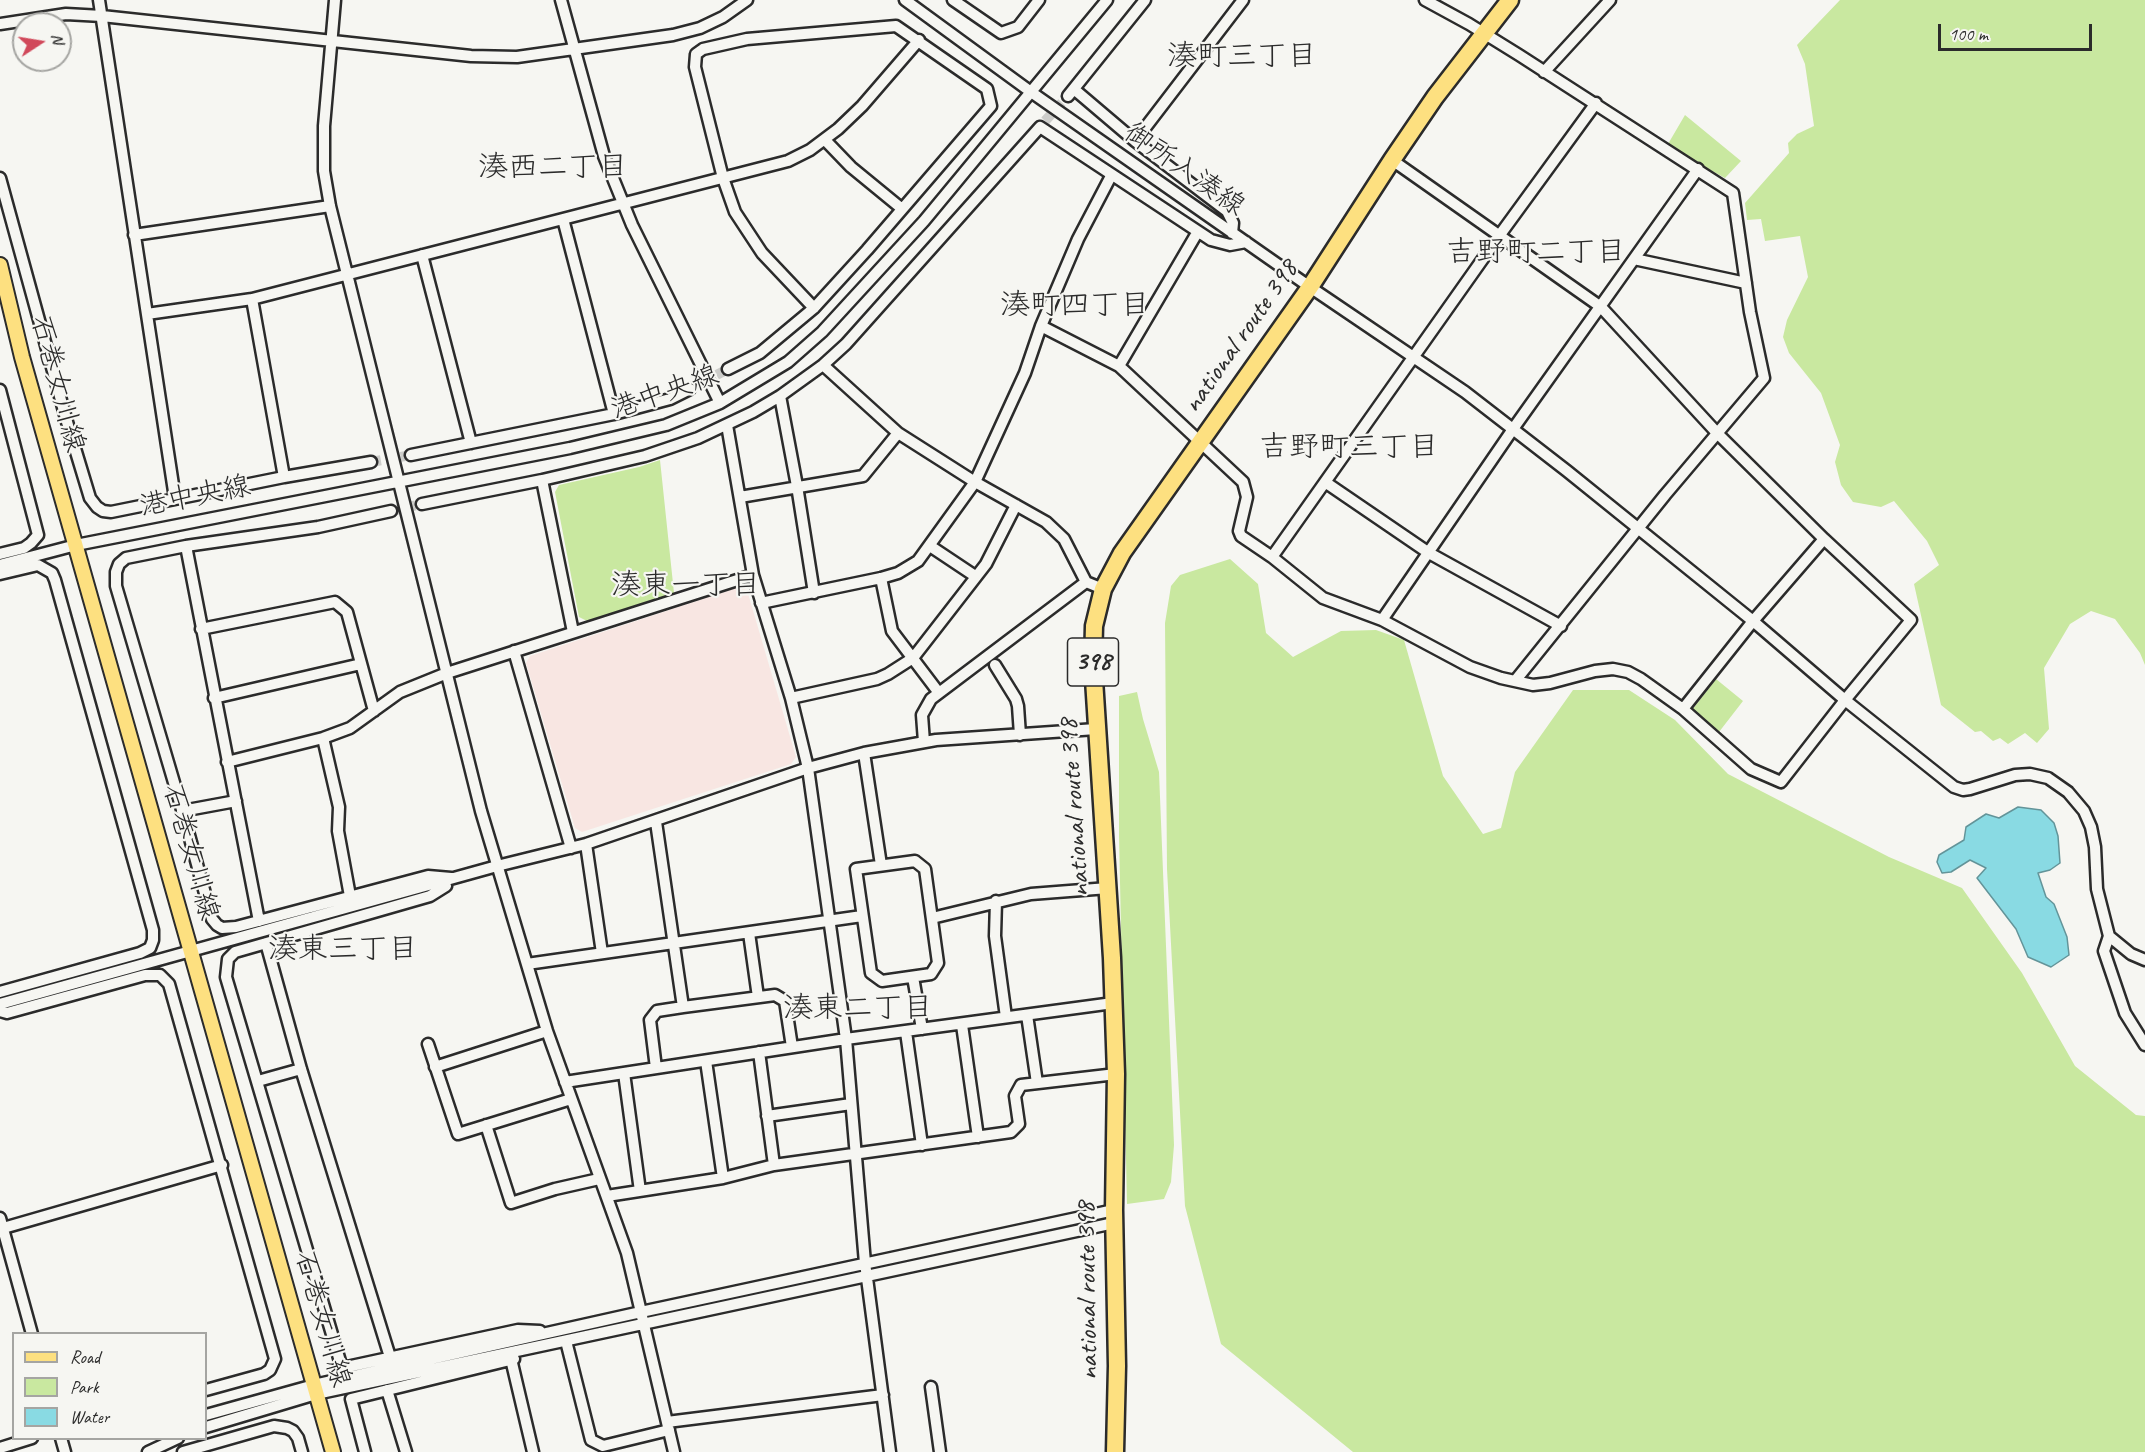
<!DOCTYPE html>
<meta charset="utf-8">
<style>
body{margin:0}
#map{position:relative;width:2145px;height:1452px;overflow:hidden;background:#f6f6f2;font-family:Caveat,sans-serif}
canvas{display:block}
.legend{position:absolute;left:12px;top:1332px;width:195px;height:108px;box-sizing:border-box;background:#f6f6f2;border:2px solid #a5a5a2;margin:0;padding:8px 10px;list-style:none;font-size:18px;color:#2b2b2b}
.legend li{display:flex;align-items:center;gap:12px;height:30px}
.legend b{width:30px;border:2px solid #a5a5a2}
.north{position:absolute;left:12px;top:12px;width:60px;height:60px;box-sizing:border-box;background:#f6f6f2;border:2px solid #a5a5a2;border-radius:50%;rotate:78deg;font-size:16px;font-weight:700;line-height:24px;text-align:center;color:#2b2b2b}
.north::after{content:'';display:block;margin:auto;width:21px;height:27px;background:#d1495b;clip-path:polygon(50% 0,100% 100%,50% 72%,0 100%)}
.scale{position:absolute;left:1938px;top:24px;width:154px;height:27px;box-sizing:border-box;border:3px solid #2b2b2b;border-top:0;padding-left:8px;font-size:18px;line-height:21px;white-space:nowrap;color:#2b2b2b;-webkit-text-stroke:4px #f6f6f2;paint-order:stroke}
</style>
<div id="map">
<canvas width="2145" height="1452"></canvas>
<ul class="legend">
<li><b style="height:8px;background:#fde080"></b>Road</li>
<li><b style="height:16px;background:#c9e8a0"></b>Park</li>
<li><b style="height:16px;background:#89dae3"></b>Water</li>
</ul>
<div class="north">N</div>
<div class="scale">100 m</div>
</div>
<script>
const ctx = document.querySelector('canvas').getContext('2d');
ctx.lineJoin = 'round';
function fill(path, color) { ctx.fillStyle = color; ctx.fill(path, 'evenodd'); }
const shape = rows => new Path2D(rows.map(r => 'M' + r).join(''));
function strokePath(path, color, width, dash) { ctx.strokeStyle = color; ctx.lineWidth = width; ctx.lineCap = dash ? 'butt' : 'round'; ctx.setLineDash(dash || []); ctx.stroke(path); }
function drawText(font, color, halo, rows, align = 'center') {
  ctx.font = font + ' Caveat,"Klee One",sans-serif'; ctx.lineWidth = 4.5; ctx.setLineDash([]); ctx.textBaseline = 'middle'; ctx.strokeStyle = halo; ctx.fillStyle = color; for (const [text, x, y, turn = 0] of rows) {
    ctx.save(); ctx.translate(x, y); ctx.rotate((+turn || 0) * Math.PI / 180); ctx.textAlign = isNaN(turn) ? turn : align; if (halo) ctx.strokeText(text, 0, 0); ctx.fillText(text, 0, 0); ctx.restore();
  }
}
const built = shape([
 [739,587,747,590,796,757,791,764,582,832,575,828,526,663,530,656]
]);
const green = shape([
 [1840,0,2145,0,2145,665,2140,653,2115,619,2091,611,2070,624,2044,668,2049,729,2037,743,2025,733,2008,744,2000,738,1993,741,1981,731,1975,732,1941,705,1914,584,1939,565,1927,541,1894,501,1881,507,1853,502,1841,485,1835,462,1840,445,1821,393,1789,353,1783,337,1787,320,1808,277,1800,236,1765,241,1761,219,1747,220,1745,203,1789,153,1788,143,1797,134,1814,126,1805,64,1797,45],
 [1685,115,1741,161,1725,178,1701,165,1668,144],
 [660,460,674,593,587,621,579,617,555,492,559,485,639,467],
 [1230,559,1258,584,1266,633,1293,657,1341,631,1376,630,1404,640,1443,776,1483,834,1501,828,1515,772,1573,690,1629,690,1675,720,1728,774,1889,857,1962,888,2022,973,2075,1066,2136,1115,2145,1116,2145,1452,1353,1452,1221,1344,1185,1206,1167,869,1165,623,1171,586,1180,575],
 [1716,679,1743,701,1719,732,1692,710],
 [1137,692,1143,719,1159,772,1174,1145,1171,1182,1164,1199,1127,1204,1119,836,1119,696]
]);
const water = shape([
 [2018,807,2041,810,2054,823,2058,836,2060,863,2050,870,2038,873,2046,897,2054,904,2067,937,2069,955,2051,967,2028,957,2016,929,1977,878,1986,868,1970,860,1951,872,1942,873,1937,862,1939,855,1964,840,1966,827,1986,814,1999,818,2018,807]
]);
const minorTunnel = shape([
 [1045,121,1068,96],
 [690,389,728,369],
 [371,462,411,455],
 [391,511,422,504]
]);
const minor = shape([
 [99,0,175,498],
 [335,0,324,126,324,171,330,206,481,811,547,1031,627,1253,674,1452],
 [561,0,604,156,632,225,720,403],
 [905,0,1031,92,1310,287,1465,392,1567,471,1753,621,1845,700,1954,787,1963,790,1970,789,2015,775,2030,774,2048,778,2068,792,2084,811,2091,827,2095,847,2097,889,2109,936,2131,954,2145,960],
 [953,0,1001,33,1018,27,1039,0],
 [1425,0,1469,24,1519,55,1733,193,1750,312,1764,378,1665,495,1515,681],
 [0,24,66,14,102,16,471,56,517,57,673,35,700,28,723,17,747,0],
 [1544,72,1610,0],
 [1075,90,1135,141,1227,211,1233,223,1232,233],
 [1068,96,1145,0],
 [825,140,851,167,901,208],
 [1135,141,1243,0],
 [0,178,67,422,90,498,97,507,103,511,111,512,284,477,371,462],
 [563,219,614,414],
 [134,235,330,206],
 [422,255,471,443],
 [1634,259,1746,283],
 [252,299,284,477],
 [147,314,252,299,788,161,810,150,838,129,862,106,919,40],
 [1041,326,1119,366,1243,482,1247,497,1239,531,1241,536,1272,557,1323,598,1382,620,1470,667,1501,678,1533,685,1550,683,1595,671,1613,669,1628,672,1641,679,1683,709,1751,769,1781,782,1845,700,1911,620,1824,539,1718,434,1601,307,1392,160],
 [823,365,898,433,975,482,1046,522,1064,539,1086,582,1103,589],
 [1119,366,1197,233],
 [728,369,760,353,814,308,867,250,991,106,987,89,896,26,747,39,703,49,696,54,695,67,723,178,735,212,762,253,814,308],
 [0,390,38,535,31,543,24,548,0,554],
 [780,396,797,486,814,593],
 [727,425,753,575,791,698,808,768,846,1039,865,1263,890,1452],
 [411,455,614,414,670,399,690,389],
 [542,480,573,632],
 [1325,482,1429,553,1561,626],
 [740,497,863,476,898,433],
 [422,504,542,480,645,456,698,438,753,412,780,396,823,365,846,344,1040,127,1211,240,1230,245,1246,242],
 [391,511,318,527,186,546,126,558,119,564,116,572,116,586,183,813,212,919,217,925,222,928,236,927,428,876,451,878],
 [186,546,259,921],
 [930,546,975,576],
 [1272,557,1499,236,1596,103],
 [0,565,76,545,570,448,666,425,720,403,788,362,822,332,924,221,1107,0],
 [0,574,38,565,52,573,55,580,153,930,153,940,150,948,140,953,0,992],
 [881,578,892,631,939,693],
 [761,603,881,578,898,573,918,561,975,482,1025,373,1041,326,1078,239,1111,176],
 [1382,620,1513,429,1698,169],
 [201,629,335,602,347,612,374,711],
 [514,651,571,848],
 [995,665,1016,699,1018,706,1020,735],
 [214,698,361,664],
 [791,698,877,679,888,674,913,658,986,564,1016,505],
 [1683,709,1753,621,1824,539],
 [323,738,339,807,338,831,350,896],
 [924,742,922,715,931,699,1086,582],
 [864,753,881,865],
 [227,762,323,738,350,728,400,692,447,673,753,575],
 [182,811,236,801],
 [656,822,683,1007],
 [586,844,602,953],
 [915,861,925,869,938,963,931,974,882,981,871,973,856,869,915,861],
 [446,886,430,896,235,952,228,959,226,977,342,1368,518,1330,540,1331],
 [996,901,995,936,1006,1017],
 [932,918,1031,894,1108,888],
 [749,933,758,997],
 [2109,936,2104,951,2125,1013,2145,1045],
 [266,943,301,1069,390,1357],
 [527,964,862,916],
 [913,977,922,1029],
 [0,1004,497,866,586,844,808,768,864,753,936,740,1096,729],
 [0,1011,7,1013,145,975,160,975,169,984,275,1359,270,1370,264,1374,206,1390],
 [1027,1015,1037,1083],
 [962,1025,978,1137],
 [906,1032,922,1145],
 [428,1044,458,1134,571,1099],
 [759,1052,774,1165],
 [706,1061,723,1178],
 [435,1067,547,1031],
 [656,1068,650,1020,657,1011,683,1007,775,995,785,1001,792,1047],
 [624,1073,640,1191],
 [258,1081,301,1069],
 [565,1082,846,1039,1113,1003],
 [767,1116,851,1104],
 [486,1125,511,1203,555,1189,599,1179],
 [607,1196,723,1178,774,1165,1011,1132,1019,1124,1015,1096,1021,1085,1116,1074],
 [0,1218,32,1334],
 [0,1229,222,1165],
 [566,1341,591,1440,603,1446,669,1430],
 [511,1359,533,1452],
 [931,1387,940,1452],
 [387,1390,406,1452],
 [206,1415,314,1385,641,1312,1114,1210],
 [667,1422,883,1395],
 [206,1427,316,1394,1114,1223],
 [61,1438,65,1452],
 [0,1448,32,1438],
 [148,1452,178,1438],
 [183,1452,274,1426,287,1428,293,1431,298,1438,302,1452],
 [365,1452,351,1399,514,1359]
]);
const major = shape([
 [0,265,22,357,333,1452]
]);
const highway = shape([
 [1115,1452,1117,1366,1114,1210,1116,1074,1112,958,1093,664,1094,626,1103,589,1122,553,1310,287,1392,160,1435,97,1510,0]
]);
const shields = [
 [1093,662,51]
];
const shieldNames = [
 ["398",1093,662]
];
const streetNames = [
 ["御所入湊線",1184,170,35],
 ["national route 398",1241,337,-55],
 ["石巻女川線",57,384,75],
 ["港中央線",665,393,-19],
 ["港中央線",195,497,-11],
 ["national route 398",1075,808,-94],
 ["石巻女川線",190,852,74],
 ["national route 398",1088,1291,-91],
 ["石巻女川線",322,1319,74]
];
const neighbourhoodNames = [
 ["湊町三丁目",1242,57],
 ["湊西二丁目",553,168],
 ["吉野町二丁目",1536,253],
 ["湊町四丁目",1075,306],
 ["吉野町三丁目",1349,448],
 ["湊東一丁目",686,586],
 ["湊東三丁目",343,950],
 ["湊東二丁目",858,1009]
];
fill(built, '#f8e6e2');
fill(green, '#c9e8a0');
fill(water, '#89dae3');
strokePath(water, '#639499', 1.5);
strokePath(minorTunnel, '#cdcdca', 10, [10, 5]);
strokePath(minor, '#2b2b2b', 15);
strokePath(major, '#2b2b2b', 18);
strokePath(highway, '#2b2b2b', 21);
strokePath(minor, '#f6f6f2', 10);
strokePath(major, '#fde080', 14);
strokePath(highway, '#fde080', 16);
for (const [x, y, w] of shields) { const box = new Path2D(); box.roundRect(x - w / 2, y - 24, w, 48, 4.5); ctx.fillStyle = '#f6f6f2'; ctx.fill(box); strokePath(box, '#2b2b2b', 1.5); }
drawText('bold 27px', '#2b2b2b', null, shieldNames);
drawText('28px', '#2b2b2b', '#f6f6f2', streetNames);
drawText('30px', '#2b2b2b', '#f6f6f2', neighbourhoodNames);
</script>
